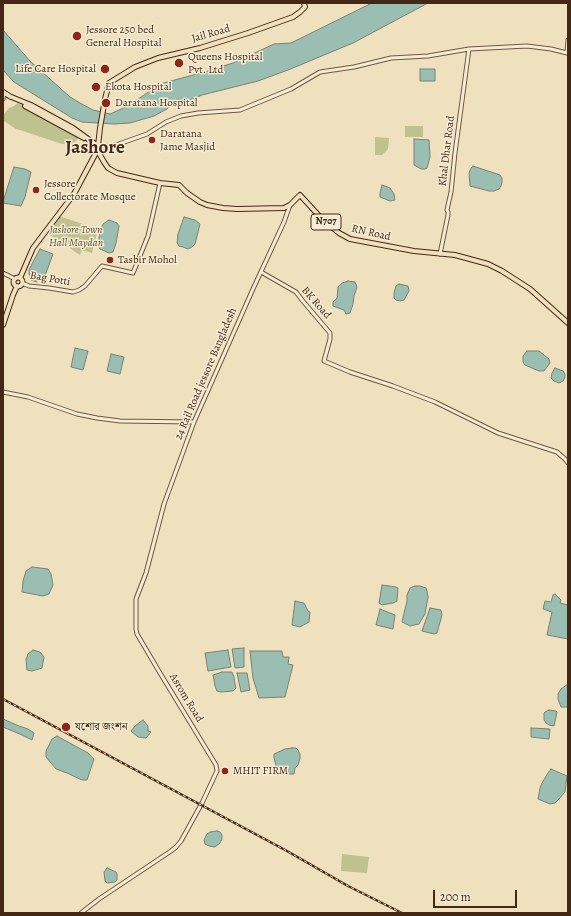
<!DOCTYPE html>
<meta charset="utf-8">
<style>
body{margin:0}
#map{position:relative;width:571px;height:916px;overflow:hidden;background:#f0e1be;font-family:Alegreya,serif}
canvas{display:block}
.frame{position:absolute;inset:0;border:4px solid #452715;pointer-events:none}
.scale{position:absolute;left:433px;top:890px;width:84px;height:18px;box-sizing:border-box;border:2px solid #452715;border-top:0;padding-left:5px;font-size:12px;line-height:14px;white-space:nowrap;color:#452715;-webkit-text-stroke:3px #f5ecd5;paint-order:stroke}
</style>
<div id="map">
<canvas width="571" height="916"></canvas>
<div class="frame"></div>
<div class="scale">200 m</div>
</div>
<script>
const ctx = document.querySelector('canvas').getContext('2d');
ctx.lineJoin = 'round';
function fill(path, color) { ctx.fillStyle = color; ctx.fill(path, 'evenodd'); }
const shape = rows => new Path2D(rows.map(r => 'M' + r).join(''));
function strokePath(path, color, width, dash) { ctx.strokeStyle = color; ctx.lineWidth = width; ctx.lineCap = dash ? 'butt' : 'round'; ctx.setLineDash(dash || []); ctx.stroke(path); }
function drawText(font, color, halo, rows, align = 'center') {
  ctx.font = font + ' Alegreya,"Noto Serif Bengali",serif'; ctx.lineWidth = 3; ctx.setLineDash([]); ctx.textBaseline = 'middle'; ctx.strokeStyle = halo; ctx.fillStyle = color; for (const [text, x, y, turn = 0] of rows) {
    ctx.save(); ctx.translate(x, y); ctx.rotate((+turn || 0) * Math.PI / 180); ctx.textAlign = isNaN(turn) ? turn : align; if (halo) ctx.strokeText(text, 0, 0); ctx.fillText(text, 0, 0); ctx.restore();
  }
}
const green = shape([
 [18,103,75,135,78,139,75,142,71,144,62,144,23,131,16,129,4,121,3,115,9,108,14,106],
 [405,126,423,126,423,137,405,137],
 [375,137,389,138,388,149,382,155,375,155],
 [59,216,98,229,92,253,82,250,80,255,47,233],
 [342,854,369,857,367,873,341,871]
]);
const water = shape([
 [372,3,428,3,353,43,288,70,258,81,202,95,185,102,179,99,172,102,167,109,154,116,130,123,114,124,82,122,72,118,14,82,3,70,3,30,30,61,70,97,80,103,93,110,110,114,128,106,160,84,208,71,233,63,274,44,291,43,372,3],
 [420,69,435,69,435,81,420,81,420,69],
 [414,139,429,140,430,157,427,168,425,169,421,169,414,165,414,139],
 [473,166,500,175,502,178,502,182,501,186,499,189,494,191,489,191,470,186,469,173,471,168,473,166],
 [14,167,25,169,31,172,25,197,21,206,3,203,5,195,14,167],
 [382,185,390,188,394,194,395,200,390,201,380,197,380,193,382,185],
 [184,217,195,220,200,224,195,244,192,247,188,249,183,247,179,246,177,243,178,234,184,217],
 [109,220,117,223,119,226,116,243,113,252,109,253,100,249,98,246,100,231,103,224,109,220],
 [40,249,53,254,43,281,37,280,37,282,31,280,31,277,29,274,29,270,34,260,40,249],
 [348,281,355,282,357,287,354,296,353,304,350,313,346,314,344,310,333,306,333,302,337,298,338,287,342,283,348,281],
 [399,284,408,286,409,291,404,300,400,301,396,300,394,298,394,293,396,286,399,284],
 [75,348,88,351,83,370,71,367,75,348],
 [527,351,539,351,549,359,550,363,544,371,539,371,525,365,523,362,523,356,527,351],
 [111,354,124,357,120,374,107,371,111,354],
 [555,368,563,371,565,374,565,377,563,381,559,383,554,381,551,378,552,373,555,368],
 [32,567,48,569,51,574,53,585,49,594,43,596,22,592,23,581,26,571,32,567],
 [382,585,396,587,398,588,397,601,393,603,382,605,379,603,382,585],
 [415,586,420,586,426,588,427,591,428,597,425,614,419,624,410,626,402,622,407,601,407,595,410,588,415,586],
 [555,594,561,600,560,603,568,605,568,639,547,635,552,612,543,609,545,601,551,602,553,595,555,594],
 [295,601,304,603,308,611,310,612,309,622,300,627,292,625,295,601],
 [430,608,441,610,442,615,437,633,434,634,422,631,430,608],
 [380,609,395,615,393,629,376,625,380,609],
 [244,648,244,667,235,668,232,649,244,648],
 [33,650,40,652,44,657,42,668,32,671,27,670,26,659,28,654,33,650],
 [228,650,231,667,208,671,205,653,228,650],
 [250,651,282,651,283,657,289,657,288,664,293,665,285,697,259,698,253,678,250,651],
 [222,672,232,672,234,677,235,684,236,688,233,691,221,692,217,691,215,686,213,675,222,672],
 [237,673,247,673,250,690,241,692,237,673],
 [568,684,568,707,561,707,558,699,558,694,561,689,568,684],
 [549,710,556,711,557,712,554,726,549,725,546,723,544,720,544,713,545,712,549,710],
 [3,719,19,726,28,729,34,733,32,740,22,735,3,727,3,719],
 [143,720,148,726,148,731,151,732,146,738,138,737,131,731,136,725,143,720],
 [531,728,550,729,549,739,531,737,531,728],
 [57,736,88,753,94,759,87,780,82,780,67,773,56,769,46,757,46,751,52,739,57,736],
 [292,748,296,748,298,750,300,754,300,758,298,765,295,768,294,774,287,774,278,773,274,758,274,754,285,749,292,748],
 [551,769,567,776,565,792,559,799,555,803,550,804,538,799,540,788,542,783,548,773,551,769],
 [217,831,220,832,222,835,222,839,220,843,215,847,209,846,205,844,204,840,207,834,210,832,217,831],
 [107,868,116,872,117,874,117,880,115,882,107,883,105,881,104,872,107,868]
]);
const tertiary = shape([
 [3,99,4,92],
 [98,148,116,145,147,134,166,122,181,116,198,113,240,110,291,89,320,72,354,67,391,58,428,56,469,49,527,46,551,49,567,53,568,40],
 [440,254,448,215,448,212,447,210,451,192,455,153,469,49],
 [261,272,296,292,302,300,330,333,330,339,324,361,350,372,393,386,435,402,498,433,557,452,565,459,568,463],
 [3,273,15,279],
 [22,283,29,286,49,288,73,292,79,290,85,286,102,266,133,273,148,236,160,183],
 [3,392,28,397,77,414,97,418,120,421,194,422],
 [81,913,99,899,171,851,176,847,181,841,202,803,217,771,216,765,160,673,137,634,136,629,136,599,146,573,164,504,194,422,253,289,284,222,290,205]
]);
const trunk = shape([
 [304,3,305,7,300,12,293,17,248,33,200,48,158,58,135,67,109,83,105,99,100,128,98,146,100,155,104,162,108,168,117,173,160,183,179,185,187,193,200,202,207,205,223,208,237,209,284,208,290,205,300,195,322,219,339,233,350,239,414,251,455,255,488,264,502,271,530,289,568,323],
 [3,92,11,97],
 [9,96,31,105,73,128,98,146],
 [25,106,84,138],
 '13.5 282a4.5 4.5 0 1 1 9 0a4.5 4.5 0 1 1-9 0Z',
 [20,278,33,248,74,194,98,149],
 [3,325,13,295,17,286]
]);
const rail = shape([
 [3,699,287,851,348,886,402,913]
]);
const markers = [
 [77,36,5,"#8f2418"],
 [179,63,5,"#8f2418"],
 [105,69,5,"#8f2418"],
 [96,87,5,"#8f2418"],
 [106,103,5,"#8f2418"],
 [152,140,4,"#8f2418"],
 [36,190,4,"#8f2418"],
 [110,260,4,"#8f2418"],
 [66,727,5,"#8f2418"],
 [225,771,4,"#8f2418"]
];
const shields = [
 [326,222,30]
];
const shieldNames = [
 ["N707",326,222]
];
const poiNames = [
 ["Jessore 250 bed",86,30],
 ["General Hospital",86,43],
 ["Queens Hospital",188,57],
 ["Pvt. Ltd",188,70],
 ["Life Care Hospital",96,69,"right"],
 ["Ekota Hospital",105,87],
 ["Daratana Hospital",115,103],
 ["Daratana",160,134],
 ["Jame Masjid",160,147],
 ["Jessore",44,184],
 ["Collectorate Mosque",44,197],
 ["Tasbir Mohol",118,260],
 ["যশোর জংশন",75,727],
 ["MHIT FIRM",233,771]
];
const streetNames = [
 ["Jail Road",211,34,-16],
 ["Khal Dhar Road",447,151,-83],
 ["RN Road",371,233,13],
 ["Bag Potti",50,279,10],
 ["BK Road",316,303,49],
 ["24 Rail Road jessore Bangladesh",206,374,-67],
 ["Asrom Road",186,698,59]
];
const parkNames = [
 ["Jashore Town",76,230],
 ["Hall Maydan",76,243]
];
const townNames = [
 ["Jashore",95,148]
];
fill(green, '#bdc28f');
fill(water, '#9abeb2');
strokePath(water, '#788273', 1);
strokePath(tertiary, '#70563f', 5);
strokePath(trunk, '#452715', 6);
strokePath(tertiary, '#f5ecd5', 3);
strokePath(trunk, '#f0e1be', 4);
strokePath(rail, '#452715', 2.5);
strokePath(rail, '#f5ecd5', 1, [3]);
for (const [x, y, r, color] of markers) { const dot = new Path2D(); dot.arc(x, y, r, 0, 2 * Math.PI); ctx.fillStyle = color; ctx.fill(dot); strokePath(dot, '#f5ecd5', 1.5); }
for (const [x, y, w] of shields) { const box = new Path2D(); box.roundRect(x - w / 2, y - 8, w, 16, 3); ctx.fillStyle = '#f5ecd5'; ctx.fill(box); strokePath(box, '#452715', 1); }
drawText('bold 10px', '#452715', null, shieldNames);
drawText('11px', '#452715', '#f5ecd5', poiNames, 'left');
drawText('11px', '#452715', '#f5ecd5', streetNames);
drawText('italic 11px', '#634e34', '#f5ecd5', parkNames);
drawText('bold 19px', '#452715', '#f5ecd5', townNames);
</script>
